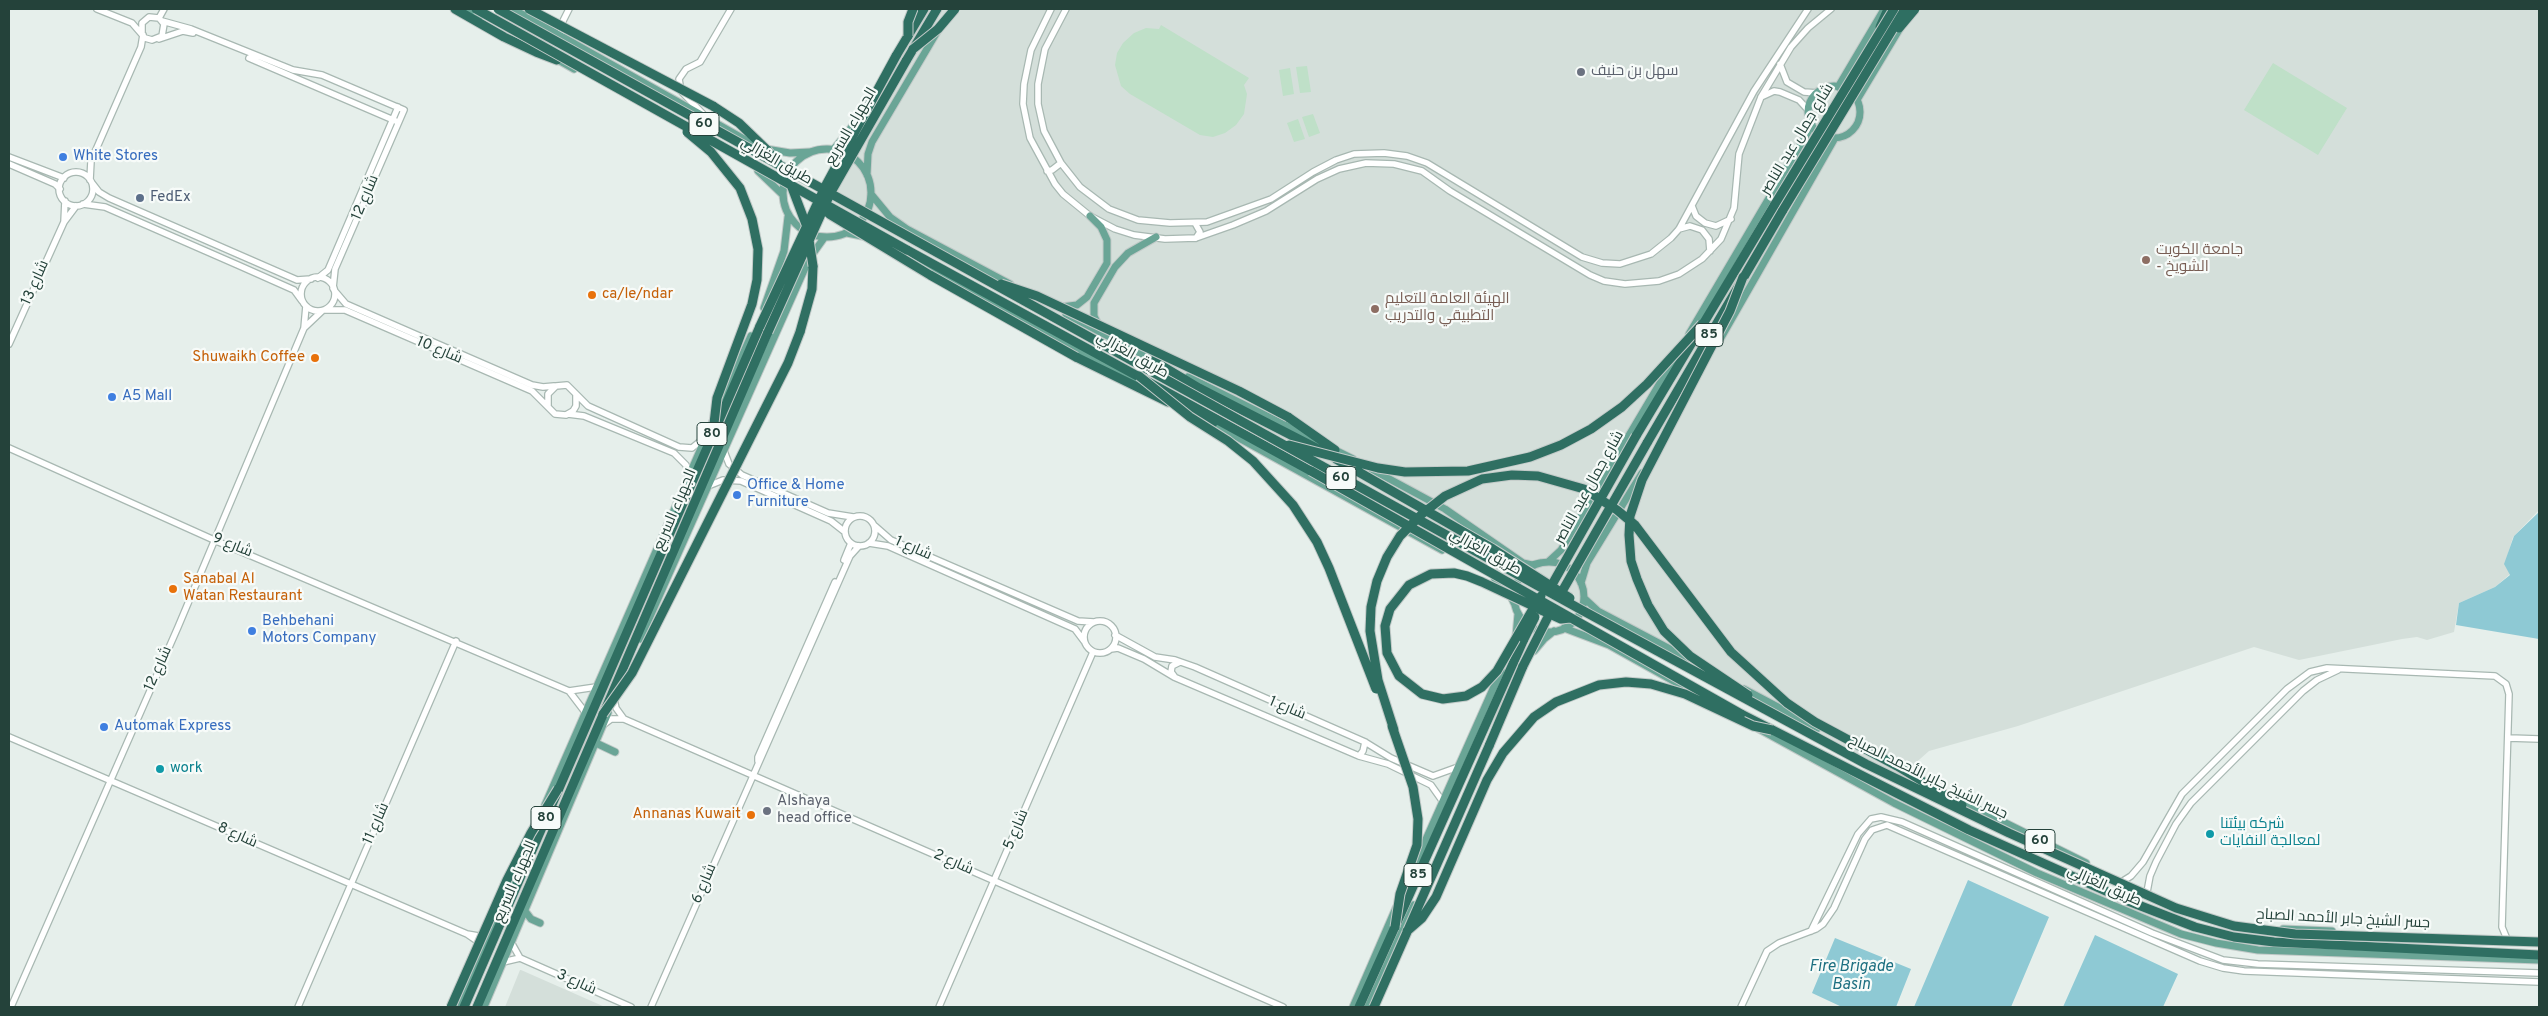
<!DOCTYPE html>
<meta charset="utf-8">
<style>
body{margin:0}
#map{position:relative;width:2548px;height:1016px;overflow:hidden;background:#e6efeb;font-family:Overpass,sans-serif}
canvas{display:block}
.frame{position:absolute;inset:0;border:10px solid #24423a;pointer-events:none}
</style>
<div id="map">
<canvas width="2548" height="1016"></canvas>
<div class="frame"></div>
</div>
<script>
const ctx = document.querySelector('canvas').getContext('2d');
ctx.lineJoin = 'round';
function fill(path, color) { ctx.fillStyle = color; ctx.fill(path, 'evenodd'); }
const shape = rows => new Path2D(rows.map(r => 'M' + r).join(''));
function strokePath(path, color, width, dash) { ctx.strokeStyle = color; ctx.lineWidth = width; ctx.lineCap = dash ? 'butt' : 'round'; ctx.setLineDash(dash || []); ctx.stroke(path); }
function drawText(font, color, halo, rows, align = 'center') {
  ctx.font = font + ' Overpass,Cairo,sans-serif'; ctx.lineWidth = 4.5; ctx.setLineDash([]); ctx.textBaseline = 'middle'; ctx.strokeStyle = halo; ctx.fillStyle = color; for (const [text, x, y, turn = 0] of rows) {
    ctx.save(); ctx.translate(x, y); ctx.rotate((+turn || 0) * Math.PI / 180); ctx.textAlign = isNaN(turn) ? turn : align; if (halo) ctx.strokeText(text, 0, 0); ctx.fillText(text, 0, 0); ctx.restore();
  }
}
const built = shape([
 [924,9,2539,9,2539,510,2513,537,2505,564,2510,574,2495,587,2459,603,2454,632,2427,640,2417,637,2402,639,2299,660,2254,647,2018,726,1929,751,1893,783,1550,600,1146,374,824,198],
 [520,970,521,970,605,1007,505,1007]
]);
const green = shape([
 [1161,25,1249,78,1244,85,1247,94,1244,114,1236,125,1225,133,1213,137,1200,135,1130,94,1121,86,1115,65,1117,53,1123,43,1134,33,1146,28,1159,29],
 [2273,63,2347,108,2318,155,2244,110],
 [1307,66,1311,92,1300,93,1296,67],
 [1290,68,1294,94,1283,96,1279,70],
 [1313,114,1320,133,1309,137,1302,117],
 [1298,119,1305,139,1294,142,1287,123]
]);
const water = shape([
 [2539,512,2539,639,2456,625,2459,603,2495,587,2510,575,2504,564,2514,536],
 [1968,880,2049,917,2011,1007,1914,1007],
 [2095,935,2178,974,2163,1007,2063,1007],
 [1835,938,1911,969,1896,1007,1842,1007,1812,993]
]);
const minor = shape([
 [97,9,132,23,145,38,152,40,162,36,164,24,159,18,149,17,142,23,142,32],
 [1051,9,1031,50,1024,84,1023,104,1030,138,1055,184,1063,194,1090,216,1115,229,1134,235,1165,239,1196,238,1233,225,1266,211,1317,179,1339,169,1366,163,1394,164,1422,171,1450,191,1590,275,1604,281,1625,284,1659,281,1679,274,1702,259,1721,239,1734,208,1739,154,1761,97,1791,47,1808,28,1831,9],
 [1066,9,1045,49,1038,84,1038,104,1044,131,1061,163,1080,187,1109,209,1138,220,1170,223,1207,222,1271,199,1313,172,1336,160,1354,154,1384,153,1407,156,1427,163,1582,257,1602,263,1620,264,1651,254,1671,238,1679,229,1754,91,1808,9],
 [159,18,164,9],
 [162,21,191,29,293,70,322,75,404,110,335,269,333,288],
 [562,36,560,27,569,9],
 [159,39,183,31,193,33],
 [249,58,398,122],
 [1780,64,1787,82,1804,92,1818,93],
 [1761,97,1774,91,1780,92,1799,100,1809,111],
 [703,114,681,91,679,79,686,69,700,62,731,9],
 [9,157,64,178],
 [9,164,55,184,60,189],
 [1047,171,1052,170,1061,163],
 '59 189a17 17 0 1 1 34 0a17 17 0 1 1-34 0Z',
 [90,180,91,161,141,47,143,35],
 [92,183,99,192,109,198,297,280,311,279],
 [83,204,105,207,240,266,294,290,302,301],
 [1692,206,1696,216,1705,223,1716,226,1731,219],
 [64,222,65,201],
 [1195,223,1200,232,1196,238],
 [1679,229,1690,226,1702,230,1709,239,1710,251],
 '301 294a17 17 0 1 1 34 0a17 17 0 1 1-34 0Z',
 [318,278,328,270,398,107],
 [334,290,346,304,417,335,532,385,543,387,554,386],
 [324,310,345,310,532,391,555,414,566,415,573,411,576,406,576,394,567,385,556,386,548,394,548,406],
 [304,328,322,311],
 [9,344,64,222,76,206],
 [576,394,588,406,679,447,692,448,704,438],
 [568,414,584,416,674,453,686,465,689,473],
 [9,448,214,540,569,691,585,712],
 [724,451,729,464,742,475,828,513,853,517],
 [708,486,723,480,741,481,831,521,845,532],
 '845 531a15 15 0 1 1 30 0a15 15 0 1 1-30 0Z',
 [875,526,891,540,1078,621,1094,622],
 [869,543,888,546,1075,629,1084,641],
 [844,560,851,543],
 '1084 637a16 16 0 1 1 32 0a16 16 0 1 1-32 0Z',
 [1115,635,1155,657,1175,660,1195,667,1365,742,1391,758,1433,776,1458,767],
 [1111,649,1118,648,1144,659,1174,677,1359,756,1388,764,1431,785,1443,802],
 [1174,676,1171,672,1172,666,1180,662],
 [569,691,596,687],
 [614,699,616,708,624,719],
 [603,725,611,719,624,719,1283,1007],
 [9,737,467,934,480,943],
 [2509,738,2539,739],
 [1359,756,1363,751,1365,742],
 [758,761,758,757,835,582],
 [2123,881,2131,876,2143,862,2182,794,2287,689,2310,672,2327,668,2495,676,2506,684,2509,694,2502,927,2507,939],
 [2147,892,2150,876,2156,862,2176,824,2191,803,2303,691,2317,680,2338,670],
 [1811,931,1858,834,1871,819,1881,817,1902,822,2152,933,2223,960,2258,964,2539,973],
 [467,934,484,937],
 [511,942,520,958,631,1007],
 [503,962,520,958],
 [11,1007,178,627,304,328,306,306],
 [298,1007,456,641],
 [651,1007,850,556,859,546],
 [939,1007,1093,652],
 [1741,1007,1767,951,1779,943,1816,929,1823,924,1834,908,1865,839,1872,830,1887,825,2200,961,2223,968,2244,971,2539,982]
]);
const major = shape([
 [468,9,480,16],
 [513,9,760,148,790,153,810,152],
 [553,57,574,69],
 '1808 112a26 26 0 1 1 52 0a26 26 0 1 1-52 0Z',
 [1838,87,1883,11],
 [1857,100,1902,25],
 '783 193a44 44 0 1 1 88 0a44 44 0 1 1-88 0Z',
 [834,149,851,128,866,103],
 [758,171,782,194],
 [867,175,868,154,872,142,937,32],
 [871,194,890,217,907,229,1010,284],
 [847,233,862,236],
 [899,252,1146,387],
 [1061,307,1077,305,1087,297,1107,263,1107,240,1101,227,1090,216],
 [764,308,784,251,788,217],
 [1066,314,1153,360],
 [1099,326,1094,316,1094,303,1115,267,1128,253,1156,237],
 [1689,334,1812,125],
 [1718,343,1835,138],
 [1188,377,1317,441],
 [717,411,751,336],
 [1208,421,1442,550],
 [1331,448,1353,459],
 [1371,469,1445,509,1523,563,1532,565,1540,563],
 [1548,562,1561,550,1676,356],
 '1514 597a35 35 0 1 1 70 0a35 35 0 1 1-70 0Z',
 [1495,579,1509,592,1514,603],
 [1581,583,1587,563,1642,473],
 [1584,598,1598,611,1693,661],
 [1564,628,1609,645,1711,702],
 [1516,636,1518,614],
 [640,639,809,259,824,238],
 [1534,651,1544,639,1554,631],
 [1744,689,1818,728],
 [1759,729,1894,803,2037,873,2181,934,2216,943,2258,950,2539,960],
 [596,743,615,752],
 [1957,799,2086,863],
 [545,805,713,421],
 [1411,873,1501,671],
 [525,911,531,919,540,923],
 [2283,929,2332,931],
 [458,1007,517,870],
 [484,1007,608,713],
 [1353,1007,1396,908],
 [1368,1007,1414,905]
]);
const highway = shape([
 [455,9,504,37,536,52,557,60],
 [1880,27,1888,9],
 [896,56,924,9],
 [906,61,937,9],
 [713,106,739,123,767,150],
 [907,250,1311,471],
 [800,332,812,289,813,266],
 [1076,357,1168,402],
 [1149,358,1199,388,1322,451],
 [1182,409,1213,423],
 [1288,417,1335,450],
 [1636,436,1775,204],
 [1647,443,1783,210],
 [1336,459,1357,471],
 [1741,714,1969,830,2128,901,2195,927,2234,937,2274,942,2539,955],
 [1489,746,1523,666],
 [464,1007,760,326],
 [477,1007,768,332],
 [1359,1007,1524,639]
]);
const highwayBridge = shape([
 [476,9,907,250],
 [498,9,1578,608,1866,764,2009,833,2176,908,2234,926,2295,934,2539,942],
 [529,9,713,106],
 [1899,28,1915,9],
 [908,36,908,22,913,9],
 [913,49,938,29,955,9],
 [687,132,711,152,740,188,752,219,758,249,757,280,752,304,717,398,713,432],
 [767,150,778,163],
 [791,185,807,227,813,266],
 [1775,204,1894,9],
 [1783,210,1905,9],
 [829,214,930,275,1076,357],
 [1743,277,1730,311,1642,480,1630,516,1629,535,1631,561,1637,579,1648,605,1664,631,1690,656,1748,695],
 [1001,284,1037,296,1239,391,1288,417],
 [760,326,826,185,896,56],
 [768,332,831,192,906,61],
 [1139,376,1190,417,1228,441,1253,461,1293,505,1317,542,1329,568,1376,689],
 [1289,445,1378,468,1405,472,1468,471,1530,457,1561,445,1591,429,1622,407,1647,384,1702,324],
 [1311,471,1741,714],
 [1357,471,1493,549,1570,598],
 [1549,590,1636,436],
 [1560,595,1647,443],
 [1541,596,1537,602,1534,607,1497,671,1482,687,1466,696,1443,699,1422,694,1399,676,1387,653,1385,626,1390,609,1409,585,1431,574,1454,573,1467,576,1482,582,1531,605,1543,611,1554,616,1561,619,1570,618],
 [1524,639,1535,617],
 [1523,666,1552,609],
 [603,714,632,673,788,363,800,332],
 [1392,726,1413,787,1418,819,1417,845,1400,894,1395,927],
 [1394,730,1378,680,1370,631,1371,607,1377,581,1387,557,1400,536,1422,514,1445,496,1482,479,1512,475,1538,476,1584,489,1617,510,1635,525,1731,652,1787,703,1815,722,1897,766,1962,805],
 [1407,931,1422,918,1436,897,1487,780,1503,753,1534,717,1556,702,1599,685,1626,682,1651,684,1685,694,1753,726,1772,730],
 [451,1007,507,880,531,833,558,789],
 [1374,1007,1489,746]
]);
const markers = [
 [1581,72,5,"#6b7280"],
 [63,157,5,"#3f7fe0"],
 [140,198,5,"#5c6f8a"],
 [2146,260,5,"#8d6e63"],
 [592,295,5,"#e8710a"],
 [1375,309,5,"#8d6e63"],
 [315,358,5,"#e8710a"],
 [112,397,5,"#3f7fe0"],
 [737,495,5,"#3f7fe0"],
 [173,589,5,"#e8710a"],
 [252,631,5,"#3f7fe0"],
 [104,727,5,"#3f7fe0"],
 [160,769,5,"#0f9aa8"],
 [767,811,5,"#6b7280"],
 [751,815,5,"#e8710a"],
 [2210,834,5,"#0f9aa8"]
];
const shields = [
 [704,124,30],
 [1709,335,28],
 [712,434,30],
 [1341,478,30],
 [546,818,30],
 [2040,841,30],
 [1418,875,28]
];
const shieldNames = [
 ["60",704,124],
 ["85",1709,335],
 ["80",712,434],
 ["60",1341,478],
 ["80",546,818],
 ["60",2040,841],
 ["85",1418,875]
];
const worshipNames = [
 ["سهل بن حنيف",1591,72],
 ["Alshaya",777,802],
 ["head office",777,819]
];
const streetNames = [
 ["الجهراء السريع",852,127,-60],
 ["شارع جمال عبد الناصر",1798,140,-59],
 ["طريق الغزالي",776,162,30],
 ["شارع 12",366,198,-67],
 ["شارع 13",36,283,-66],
 ["شارع 10",439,351,23],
 ["طريق الغزالي",1132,356,29],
 ["شارع جمال عبد الناصر",1590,488,-61],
 ["الجهراء السريع",676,510,-67],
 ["شارع 9",232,546,22],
 ["شارع 1",913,549,24],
 ["طريق الغزالي",1485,553,29],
 ["شارع 12",159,669,-66],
 ["شارع 1",1287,709,23],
 ["جسر الشيخ جابر الأحمد الصباح",1928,778,26],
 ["شارع 11",377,824,-66],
 ["شارع 5",1017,830,-67],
 ["شارع 8",237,836,24],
 ["شارع 2",953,863,24],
 ["الجهراء السريع",516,882,-67],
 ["شارع 6",705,884,-67],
 ["طريق الغزالي",2104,887,24],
 ["جسر الشيخ جابر الأحمد الصباح",2343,920,3],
 ["شارع 3",576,983,24]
];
const shopNames = [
 ["White Stores",73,157],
 ["A5 Mall",122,397],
 ["Office & Home",747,486],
 ["Furniture",747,503],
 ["Behbehani",262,622],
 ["Motors Company",262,639],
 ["Automak Express",114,727]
];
const serviceNames = [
 ["FedEx",150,198]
];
const educationNames = [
 ["جامعة الكويت",2156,251],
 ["- الشويخ",2156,268],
 ["الهيئة العامة للتعليم",1385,300],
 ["التطبيقي والتدريب",1385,317]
];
const foodNames = [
 ["ca/le/ndar",602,295],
 ["Shuwaikh Coffee",305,358,"right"],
 ["Sanabal Al",183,580],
 ["Watan Restaurant",183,597],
 ["Annanas Kuwait",741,815,"right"]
];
const cultureNames = [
 ["work",170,769],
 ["شركه بيئتنا",2220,825],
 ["لمعالجة النفايات",2220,842]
];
const waterNames = [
 ["Fire Brigade",1851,968],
 ["Basin",1851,986]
];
fill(built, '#d4dfda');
fill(green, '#bfe0c8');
fill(water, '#8ec9d4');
strokePath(minor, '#a8b8b2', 8);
strokePath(major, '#c2cac8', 9);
strokePath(highway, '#c2cac8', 11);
strokePath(minor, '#fff', 5.5);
strokePath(major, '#6aa596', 7);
strokePath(highway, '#2f6f62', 9);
strokePath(highwayBridge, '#c2cac8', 11, []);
strokePath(highwayBridge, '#2f6f62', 9);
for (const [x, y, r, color] of markers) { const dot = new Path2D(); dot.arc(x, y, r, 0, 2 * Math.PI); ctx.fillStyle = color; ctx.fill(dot); strokePath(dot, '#f7fbf9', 2); }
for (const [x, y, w] of shields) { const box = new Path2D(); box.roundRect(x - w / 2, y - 11.5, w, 23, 4); ctx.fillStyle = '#f7fbf9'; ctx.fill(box); strokePath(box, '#24423a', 1); }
drawText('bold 14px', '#24423a', null, shieldNames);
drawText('15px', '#5b616d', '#f7fbf9', worshipNames, 'left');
drawText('15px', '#24423a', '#f7fbf9', streetNames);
drawText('15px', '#366cbe', '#f7fbf9', shopNames, 'left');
drawText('15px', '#4e5e75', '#f7fbf9', serviceNames, 'left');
drawText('15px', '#785e54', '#f7fbf9', educationNames, 'left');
drawText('15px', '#c56008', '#f7fbf9', foodNames, 'left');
drawText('15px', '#0d838f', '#f7fbf9', cultureNames, 'left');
drawText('italic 16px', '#1c6f80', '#f7fbf9', waterNames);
</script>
